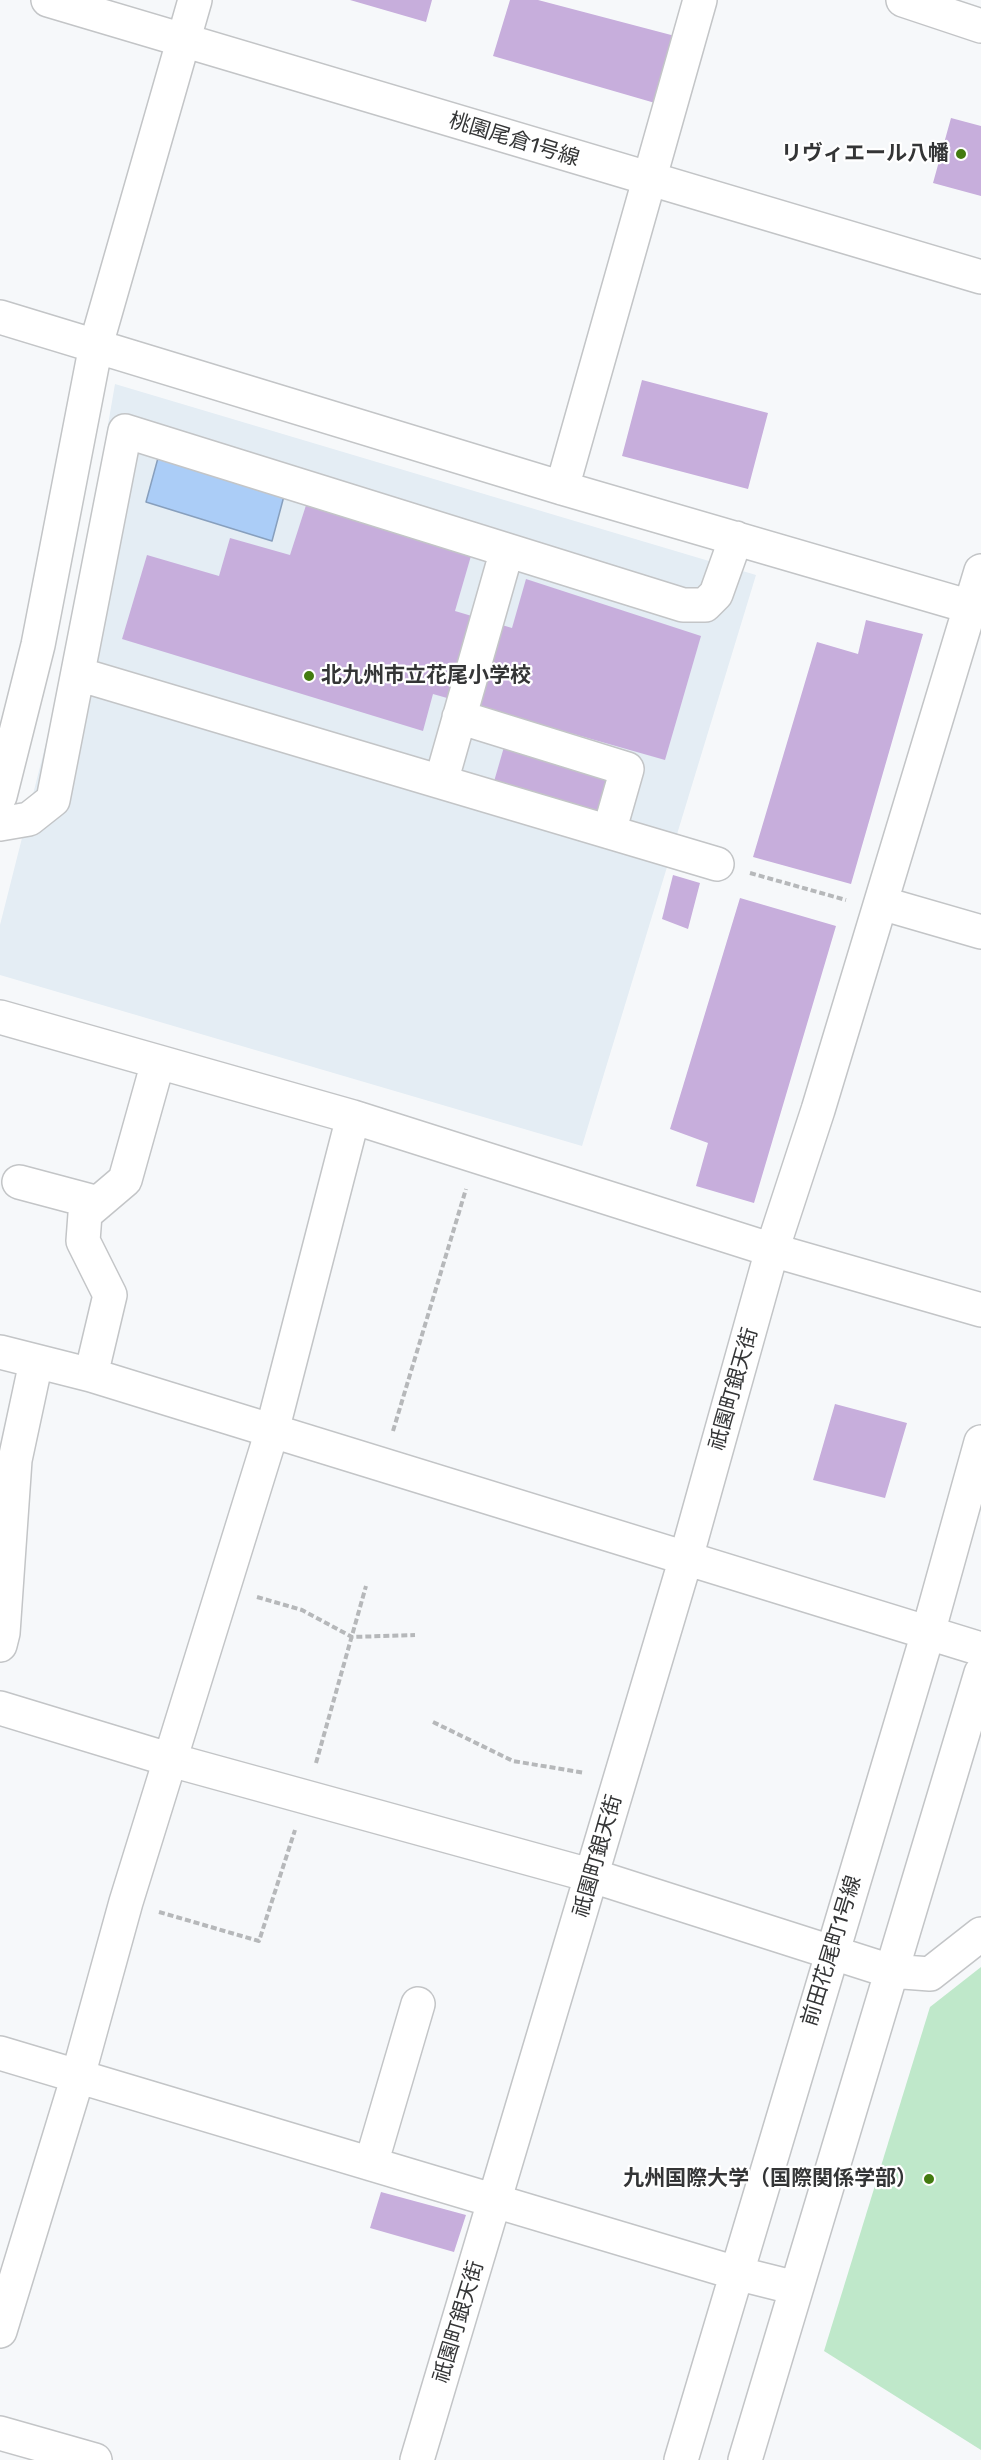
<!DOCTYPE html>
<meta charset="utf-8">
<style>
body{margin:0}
canvas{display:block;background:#f6f8fa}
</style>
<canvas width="981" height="2460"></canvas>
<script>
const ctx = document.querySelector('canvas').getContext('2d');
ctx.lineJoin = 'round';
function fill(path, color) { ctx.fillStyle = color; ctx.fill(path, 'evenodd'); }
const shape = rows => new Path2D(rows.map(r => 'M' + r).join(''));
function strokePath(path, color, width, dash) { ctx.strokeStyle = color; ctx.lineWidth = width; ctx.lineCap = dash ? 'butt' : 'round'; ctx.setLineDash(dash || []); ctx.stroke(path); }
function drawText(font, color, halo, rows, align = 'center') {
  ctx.font = font + ' Rubik,"Noto Sans JP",sans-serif'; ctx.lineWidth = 4.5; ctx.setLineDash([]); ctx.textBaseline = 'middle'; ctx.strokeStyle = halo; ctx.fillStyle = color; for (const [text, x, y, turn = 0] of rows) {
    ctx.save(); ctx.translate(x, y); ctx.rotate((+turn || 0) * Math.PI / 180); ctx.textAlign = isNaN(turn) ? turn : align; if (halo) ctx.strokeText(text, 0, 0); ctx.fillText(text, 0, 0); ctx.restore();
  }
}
const built = shape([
 [115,384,756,575,582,1146,0,975,0,925,69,652]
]);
const green = shape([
 [981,1967,981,2450,824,2351,930,2007]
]);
const water = shape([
 [158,458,284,496,272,541,146,502,158,458]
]);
const building = shape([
 [350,0,432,0,426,22],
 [510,0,538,0,675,36,655,103,493,56],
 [951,118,981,126,981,196,933,183],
 [642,380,768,413,748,489,622,456],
 [308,499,473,549,455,611,512,628,526,579,701,636,665,760,433,694,423,731,122,639,147,555,219,576,230,538,290,555],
 [866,620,923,634,851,884,753,857,817,642,858,654],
 [506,740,614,773,599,820,493,785],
 [673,875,700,883,688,929,662,919],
 [740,898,836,926,754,1203,696,1186,708,1143,670,1129],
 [835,1404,907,1423,885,1498,813,1480],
 [381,2192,466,2215,454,2252,370,2228]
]);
const path = shape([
 [750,873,846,900],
 [393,1431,466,1189],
 [257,1597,302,1610,352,1637,415,1635],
 [433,1722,513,1761,585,1773],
 [316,1763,366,1586],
 [159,1912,259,1941,295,1830]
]);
const minor = shape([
 [48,0,981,277],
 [903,0,981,26],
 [0,317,562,488,981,610],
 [562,488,700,0],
 [78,674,441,782,507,550],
 [459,717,627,769,609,832],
 [441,782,717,864],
 [0,796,38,645,96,345,195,0],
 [0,824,29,819,53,800,125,431,683,605,705,605,716,594,736,538],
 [881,903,981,932],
 [0,1017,353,1117,772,1250,981,1310],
 [19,1182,98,1203],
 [0,1352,91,1375,981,1649],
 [91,1375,110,1295,83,1241,85,1214,125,1180,158,1062],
 [0,1645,3,1633,15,1460,36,1362],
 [0,1708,171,1760,593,1876,890,1971,930,1974,981,1934],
 [0,2053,736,2273,796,2288],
 [371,2164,418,2004],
 [0,2331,78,2076,126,1902,272,1431,353,1117],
 [0,2433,95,2460],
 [417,2460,686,1558,772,1250,818,1110,981,571],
 [681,2460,928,1633,981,1442],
 [745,2460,981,1673]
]);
const markers = [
 [961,154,6,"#437b10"],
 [309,676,6,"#437b10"],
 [929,2179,6,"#437b10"]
];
const streetNames = [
 ["桃園尾倉1号線",514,140,17],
 ["祇園町銀天街",734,1389,-74],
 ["祇園町銀天街",598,1856,-74],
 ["前田花尾町1号線",832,1951,-73],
 ["祇園町銀天街",459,2322,-73]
];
const poiNames = [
 ["リヴィエール八幡",949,154],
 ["北九州市立花尾小学校",321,676,"left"],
 ["九州国際大学（国際関係学部）",917,2179]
];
fill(built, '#e4edf4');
fill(green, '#bfe8ca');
fill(water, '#abcdf7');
strokePath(water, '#879fbd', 1.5);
fill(building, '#c7aedc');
strokePath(minor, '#c3c5c7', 36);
strokePath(path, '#b6b8ba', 4, [6, 3]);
strokePath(minor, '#fff', 33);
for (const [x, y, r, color] of markers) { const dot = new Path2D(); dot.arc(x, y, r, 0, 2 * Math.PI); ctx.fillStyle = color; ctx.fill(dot); strokePath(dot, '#fff', 2); }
drawText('21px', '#343536', '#fff', streetNames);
drawText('bold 21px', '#343536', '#fff', poiNames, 'right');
</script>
